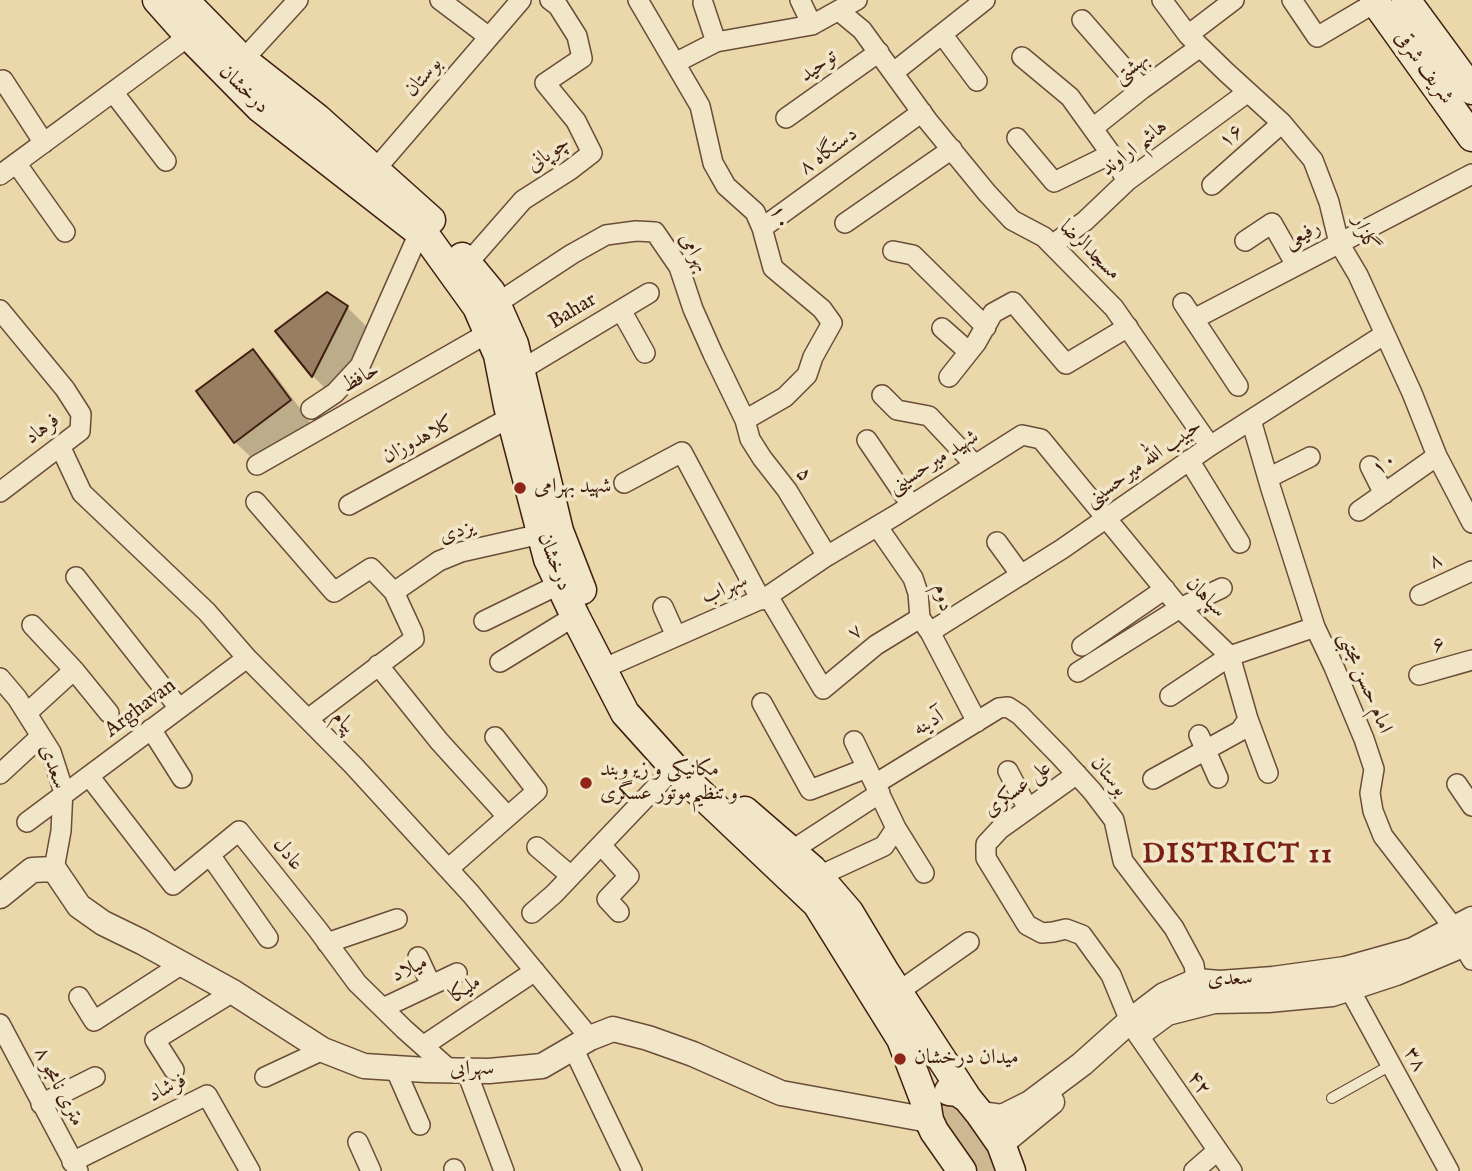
<!DOCTYPE html>
<meta charset="utf-8">
<style>
body{margin:0}
canvas{display:block;background:#ead8ab}
</style>
<canvas width="1472" height="1171"></canvas>
<script>
const ctx = document.querySelector('canvas').getContext('2d');
ctx.lineJoin = 'round';
function fill(path, color) { ctx.fillStyle = color; ctx.fill(path, 'evenodd'); }
const shape = rows => new Path2D(rows.map(r => 'M' + r).join(''));
function strokePath(path, color, width, dash) { ctx.strokeStyle = color; ctx.lineWidth = width; ctx.lineCap = dash ? 'butt' : 'round'; ctx.setLineDash(dash || []); ctx.stroke(path); }
function drawText(font, color, halo, rows, align = 'center') {
  ctx.font = font + ' "IM FELL English",Amiri,serif'; ctx.lineWidth = 7; ctx.setLineDash([]); ctx.textBaseline = 'middle'; ctx.strokeStyle = halo; ctx.fillStyle = color; for (const [text, x, y, turn = 0] of rows) {
    ctx.save(); ctx.translate(x, y); ctx.rotate((+turn || 0) * Math.PI / 180); ctx.textAlign = isNaN(turn) ? turn : align; if (halo) ctx.strokeText(text, 0, 0); ctx.fillText(text, 0, 0); ctx.restore();
  }
}
const green = shape([
 [952,1099,995,1150,1000,1171,978,1171,964,1155,937,1119,939,1107]
]);
const shadow = shape([
 [347,307,368,328,333,396,313,376,277,331],
 [253,351,273,372,310,422,256,462,235,442]
]);
const building = shape([
 [327,292,348,306,312,377,275,331,327,292],
 [253,349,291,400,234,443,196,391,253,349]
]);
const service = shape([
 [1332,1098,1391,1065]
]);
const minor = shape([
 [440,0,489,37],
 [638,0,700,106,713,163,726,186,755,212,762,228,773,268,822,309,832,323,813,357,807,375,785,397,745,420],
 [800,0,812,25],
 [1162,0,1188,35,1226,72,1282,123,1313,160,1329,202,1339,243,1358,275,1412,393,1437,456,1472,523],
 [1292,0,1317,37,1376,2],
 [703,3,716,42],
 [839,11,862,30,928,121,987,193,1012,220,1044,237,1114,308,1210,446],
 [1082,20,1142,89],
 [942,34,977,81],
 [1188,35,1234,0],
 [1022,57,1070,97,1111,154,1127,181],
 [243,60,298,0],
 [675,63,716,42,812,25,857,0],
 [894,72,985,0],
 [3,80,44,143],
 [113,92,166,161],
 [786,118,879,52],
 [1093,128,1142,89,1200,47],
 [1017,138,1054,182,1111,154],
 [16,163,65,232],
 [0,175,189,36],
 [368,178,521,0],
 [1212,185,1282,123],
 [845,223,952,149],
 [762,228,922,112],
 [1245,241,1272,223,1296,265],
 [1052,245,1085,221,1127,181,1248,92],
 [893,251,913,255,986,327],
 [460,272,523,200,570,170,592,153,576,121,545,83,582,58,577,36,558,6,550,0],
 [1183,303,1238,386],
 [496,304,572,254,606,235,636,231,655,232,679,267,693,309,713,354,745,420,750,439,762,458,787,490,827,556],
 [0,310,65,389,81,414,80,431,0,492],
 [621,310,645,353],
 [1194,319,1472,174],
 [942,328,969,352],
 [521,370,649,293],
 [949,377,976,343,993,313,1013,302,1066,364,1128,327],
 [882,395,897,410,929,416,975,465],
 [311,409,335,393,360,366,419,233],
 [1251,420,1271,489,1315,627,1334,667,1364,739,1374,769,1370,793,1373,811,1383,836,1454,928,1472,960],
 [867,440,911,505],
 [60,446,82,493,207,612,247,658,353,765,471,894,590,1038],
 [1189,460,1240,543],
 [257,465,488,333],
 [1370,466,1384,494],
 [1268,478,1310,457],
 [624,483,682,452,761,600],
 [256,502,334,592,371,568,394,592,413,633,414,639,308,719],
 [349,505,511,417],
 [1359,511,1437,456],
 [877,526,913,578,918,593,920,618,930,632,977,722],
 [997,542,1021,575],
 [76,577,179,708],
 [394,592,439,561,461,552,541,534],
 [1420,595,1472,571],
 [768,596,823,689,876,645,920,618],
 [663,607,676,636],
 [484,621,560,584],
 [32,625,74,670,109,713],
 [930,632,1062,549,1210,446,1385,334],
 [1082,646,1165,589],
 [500,662,575,616],
 [378,665,439,741,507,816],
 [603,670,616,663,768,596,827,556,896,515,1022,435,1041,439,1180,608,1230,656,1248,719,1268,773],
 [1078,672,1180,608,1222,588],
 [1419,675,1472,660],
 [0,678,17,698,51,752,63,789,61,831,54,869],
 [1170,696,1230,656,1315,627],
 [762,703,810,790,867,768],
 [27,713,74,670],
 [151,729,182,778],
 [1199,735,1218,778],
 [1008,771,1028,809],
 [0,774,41,736],
 [1077,774,1000,829,986,844,986,858,1027,925,1042,933,1053,932,1066,929,1082,935,1111,975,1130,1021,1138,1035,1232,1171],
 [89,776,173,885,239,831,318,930,357,983,404,1029,450,1070],
 [1153,779,1240,731,1248,719],
 [875,784,999,708,1008,707,1020,715,1060,756,1092,791,1114,820,1123,861,1174,928,1194,965,1198,993],
 [1457,784,1472,806],
 [27,822,247,658],
 [896,828,924,873],
 [601,845,629,876,607,899,619,912],
 [537,847,571,876],
 [791,851,880,793],
 [210,855,268,938],
 [448,869,537,791,495,737],
 [819,876,884,846,896,828,854,741],
 [532,913,554,894,675,767],
 [327,943,397,919],
 [418,957,431,985],
 [1347,977,1349,988,1449,1171],
 [898,992,969,942],
 [79,997,94,1021,182,964],
 [383,1008,457,973],
 [0,1024,78,1171],
 [423,1046,535,971],
 [573,1048,632,1171],
 [395,1068,420,1125],
 [174,1070,155,1040,233,992],
 [466,1070,504,1171],
 [265,1077,323,1050],
 [41,1104,95,1077],
 [358,1142,371,1171],
 [72,1162,207,1095,250,1171],
 [454,1169,455,1171],
 [1194,1171,1217,1151]
]);
const tertiary = shape([
 [0,896,32,870,54,869,79,906,103,923,142,942,233,992,323,1050,364,1066,426,1070,489,1071,542,1066,590,1038,613,1029,648,1038,693,1054,781,1093,929,1120],
 [1144,1030,1167,1013,1214,1001,1268,1000,1332,994,1396,973,1472,941],
 [980,1114,1002,1117,1030,1103,1082,1064,1130,1021,1164,995,1196,981,1220,983,1273,979,1345,969,1413,950,1472,919],
 [1001,1144,1052,1102]
]);
const secondary = shape([
 [157,0,189,36,260,108,428,239,477,307,498,355,508,406,548,559,575,616,625,713,680,774,817,904,901,1039,927,1107,929,1120,934,1131,962,1171],
 [184,0,243,60,317,118,431,220],
 [1374,0,1472,137],
 [1406,0,1472,90],
 [462,257,491,292,514,344,559,531,582,590],
 [745,811,812,869,849,912,885,972,967,1098],
 [949,1091,958,1092,967,1098,980,1114,1001,1144,1011,1171]
]);
const markers = [
 [520,488,7,"#8f2418"],
 [586,783,7,"#8f2418"],
 [900,1059,7,"#8f2418"]
];
const streetNames = [
 ["توحید",819,67,-36],
 ["شریف شرقی",1423,68,54],
 ["بهشتی",1132,69,-37],
 ["بوستان",424,78,-49],
 ["درخشان",243,90,44],
 ["۱۶",1232,137,-42],
 ["هاشم اراوند",1135,149,-38],
 ["۸ دستگاه",829,152,-36],
 ["چوپانی",549,155,-35],
 ["۱۰",779,218,66],
 ["گلزار",1364,234,68],
 ["رفیعی",1303,236,-28],
 ["مسجدالرضا",1089,251,44],
 ["بهرامی",693,253,62],
 ["Bahar",573,312,-31],
 ["حافظ",361,379,-30],
 ["فرهاد",43,430,-37],
 ["کلاهدوزان",419,441,-28],
 ["شهید میرحسینی",934,463,-32],
 ["حبیب الله میرحسینی",1144,464,-35],
 ["۱۰",1385,465,-35],
 ["۵",803,475,55],
 ["یزدی",457,533,-18],
 ["درخشان",553,562,69],
 ["۸",1436,562,-25],
 ["سهراب",725,590,-24],
 ["دوم",942,598,76],
 ["سپاهان",1205,598,46],
 ["۷",856,633,-38],
 ["۶",1439,646,-16],
 ["امام حسن مجتبی",1364,683,67],
 ["Arghavan",141,709,-37],
 ["پیام",343,723,45],
 ["آدینه",929,724,-31],
 ["سعدی",52,767,71],
 ["بوستان",1108,777,50],
 ["علی عسکری",1018,790,-37],
 ["عادل",287,855,52],
 ["میلاد",410,970,-25],
 ["سعدی",1230,980,-2],
 ["ملیکا",466,990,-34],
 ["۳۸",1414,1060,61],
 ["سهرابی",472,1070,-1],
 ["۴۲",1198,1084,55],
 ["۸ متری نامجو",58,1087,63],
 ["فرشاد",168,1089,-27]
];
const poiNames = [
 ["شهید بهرامی",534,488],
 ["مکانیکی و زیروبند",600,771],
 ["و تنظیم‌موتور عسگری",600,795],
 ["میدان درخشان",914,1059]
];
const districtNames = [
 ["DISTRICT 11",1238,856]
];
fill(green, '#cdb891');
fill(shadow, '#0003');
fill(building, '#997f61');
strokePath(building, '#411e11', 2);
strokePath(service, '#6b4c38', 12);
strokePath(minor, '#6b4c38', 22);
strokePath(tertiary, '#6b4c38', 27);
strokePath(secondary, '#411e11', 31);
strokePath(service, '#f1e6c8', 10);
strokePath(minor, '#f1e6c8', 19);
strokePath(tertiary, '#f1e6c8', 24);
strokePath(secondary, '#f1e6c8', 28);
for (const [x, y, r, color] of markers) { const dot = new Path2D(); dot.arc(x, y, r, 0, 2 * Math.PI); ctx.fillStyle = color; ctx.fill(dot); strokePath(dot, '#f1e6c8', 2.5); }
drawText('21px', '#411e11', '#f1e6c8', streetNames);
drawText('21px', '#411e11', '#f1e6c8', poiNames, 'left');
ctx.letterSpacing = '2px';
drawText('bold 28px', '#7a1f14', '#f1e6c8', districtNames);
ctx.letterSpacing = '0px';
</script>
